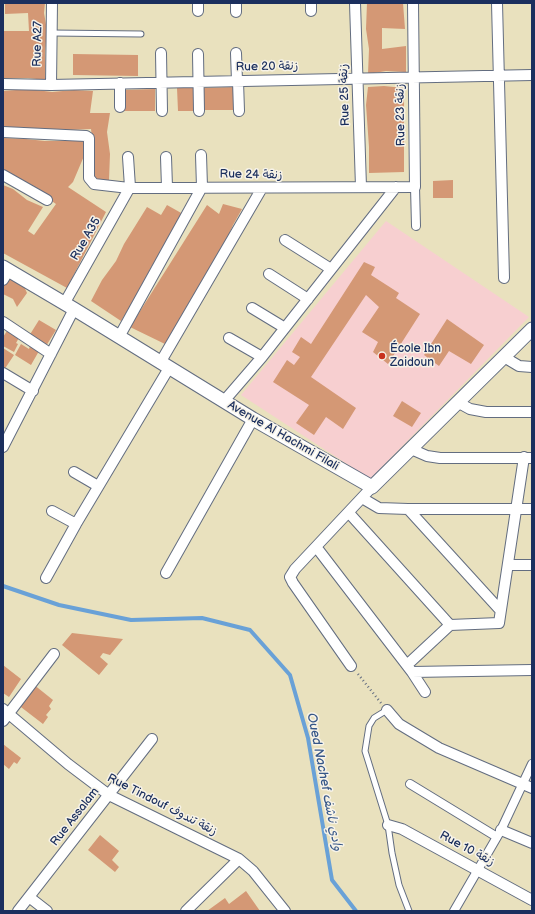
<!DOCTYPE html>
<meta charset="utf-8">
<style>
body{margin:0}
#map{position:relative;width:535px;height:914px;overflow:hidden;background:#e9e1be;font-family:"Balsamiq Sans",sans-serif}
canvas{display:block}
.frame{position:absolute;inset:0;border:4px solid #1b2f5e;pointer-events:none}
</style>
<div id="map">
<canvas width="535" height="914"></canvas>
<div class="frame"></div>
</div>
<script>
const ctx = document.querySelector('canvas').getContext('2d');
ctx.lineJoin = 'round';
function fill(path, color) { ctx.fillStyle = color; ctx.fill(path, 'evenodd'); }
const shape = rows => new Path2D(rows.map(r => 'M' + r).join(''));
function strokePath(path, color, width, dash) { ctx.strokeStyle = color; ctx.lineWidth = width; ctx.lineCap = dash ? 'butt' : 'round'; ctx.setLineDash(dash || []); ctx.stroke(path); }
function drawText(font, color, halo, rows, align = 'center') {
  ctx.font = font + ' "Balsamiq Sans","Playpen Sans Arabic",sans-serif'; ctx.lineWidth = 3; ctx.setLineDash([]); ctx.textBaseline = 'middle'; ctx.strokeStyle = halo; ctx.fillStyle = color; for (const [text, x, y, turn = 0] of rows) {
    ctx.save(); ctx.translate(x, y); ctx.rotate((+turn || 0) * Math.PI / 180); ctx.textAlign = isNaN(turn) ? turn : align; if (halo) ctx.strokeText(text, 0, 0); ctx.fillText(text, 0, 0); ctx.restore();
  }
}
const built = shape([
 [386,221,529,317,370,479,241,395]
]);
const stream = shape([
 [3,586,59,605,131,620,202,618,250,630,290,675,308,738,332,880,356,911]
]);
const building = shape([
 [5,3,45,3,44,13,47,30,45,52,45,80,28,78,3,78,3,31,29,31,28,13,5,14],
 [367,3,403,3,405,29,382,28,382,49,406,46,406,72,386,71,368,74,369,49,366,29],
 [73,54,138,55,138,76,73,75],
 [384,86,404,88,404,172,369,173,369,147,366,105,368,87],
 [234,87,234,110,201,110,201,88],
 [177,88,194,88,194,111,178,111],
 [28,89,52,92,74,90,93,91,90,113,110,113,107,132,110,154,109,180,91,180,94,154,91,129,44,131,3,129,3,91],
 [155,89,155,111,124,111,124,90],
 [3,138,26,139,45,141,86,141,87,149,73,182,68,187,106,212,67,288,3,253,3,185,13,189,27,200,43,207,28,231,34,235,56,204,36,190,3,170],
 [453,180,453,198,433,198,433,181],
 [223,204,242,209,233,225,225,244,167,345,130,327,207,205,219,214],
 [167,205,183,214,162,252,150,269,145,283,121,321,91,301,102,280,116,261,124,244,147,207,161,215],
 [364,262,375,267,371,275,399,293,396,298,420,314,388,364,373,352,378,342,362,332,379,307,366,295,311,377,356,408,343,429,326,417,314,435,296,423,309,405,273,382,287,360,294,365,300,357,292,352,301,337,311,344],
 [9,275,22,282,27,293,17,307,13,299,3,294,3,286],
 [447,319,484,345,471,364,449,351,439,366,424,355],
 [39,320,56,330,46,346,29,336],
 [7,331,20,336,16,343,18,344,14,352,3,346,3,337],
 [21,344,29,349,30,346,39,351,31,365,15,355],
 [3,348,14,355,4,370,3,369],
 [402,401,421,413,412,427,393,416],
 [72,633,123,639,110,655,103,653,100,657,108,664,99,675,62,645],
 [3,665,21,679,9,697,3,693],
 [33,684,53,700,49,706,51,709,46,715,48,717,43,724,17,704],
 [3,744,21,758,17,764,14,762,9,769,3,764],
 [100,835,119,851,112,860,119,867,115,872,88,850],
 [246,891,260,911,207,911,225,898,229,904]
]);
const path = shape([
 [358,674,381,703]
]);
const service = shape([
 [52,33,141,34],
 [387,710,374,718,369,726,365,751,388,825,392,853,399,885,409,911]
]);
const pedestrian = shape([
 [415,187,416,226],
 [410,784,497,837],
 [454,911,501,830,532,764]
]);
const minor = shape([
 [198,3,198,11],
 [236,3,236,12],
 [311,3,311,11],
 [355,3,361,187],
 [497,3,504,278],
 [161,53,162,111],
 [236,53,237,81],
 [198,54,199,111],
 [238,81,239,111],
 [3,84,51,85,532,75],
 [51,85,52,3],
 [120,107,120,83],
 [3,132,86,136,89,138,89,178,94,184,129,188,415,187,413,3],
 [128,157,130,187],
 [166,157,167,187],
 [3,175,47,200],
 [285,240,331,269],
 [269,274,308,299],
 [3,280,9,270],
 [64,304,130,187],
 [252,308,285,328],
 [3,322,51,354],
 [119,337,202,187,201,155],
 [229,338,262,357],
 [504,357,519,366,532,367],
 [160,363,262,188],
 [3,373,33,391],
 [224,401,262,357,396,187],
 [459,403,470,409,486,412,532,412],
 [3,447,74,309],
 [411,449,427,456,440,458,532,458],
 [74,472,98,486],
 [362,498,379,508,408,509,532,509],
 [408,509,500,610],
 [52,511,76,524],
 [349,513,450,625],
 [317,548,412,672,425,692],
 [509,565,532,565],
 [166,573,253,419],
 [46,578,76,524,169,368],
 [407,665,450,625,499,623,524,457],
 [351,666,293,583,290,577,295,569,372,487],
 [412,672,532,670],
 [3,709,68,764,109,795,239,859,253,871,285,911],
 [387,710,399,724,439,748,532,788],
 [3,721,54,654],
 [388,825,402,829,532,900],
 [501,830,532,843],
 [29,897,47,911],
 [18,911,152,739],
 [186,911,239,859]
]);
const tertiary = shape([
 [3,267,74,309,253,419,372,487,532,329]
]);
const markers = [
 [382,356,4,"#c8321e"]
];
const streetNames = [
 ["Rue A27",38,44,-89],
 ["Rue 20 زنقة",267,67,-1],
 ["Rue 25 زنقة",345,95,-92],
 ["Rue 23 زنقة",401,115,-91],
 ["Rue 24 زنقة",251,175,1],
 ["Rue A35",86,239,-60],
 ["Avenue Al Hachmi Filali",283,436,30],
 ["Rue Tindouf زنقة تندوف",162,805,27],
 ["Rue Assalam",75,817,-52],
 ["Rue 10 زنقة",467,849,28]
];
const poiNames = [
 ["École Ibn",390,349],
 ["Zaidoun",390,363]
];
const waterNames = [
 ["Oued Nachef وادي ناشف",324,782,79]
];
fill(built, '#f7cfd0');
strokePath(stream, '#69a1d7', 4);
fill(building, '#d49875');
strokePath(service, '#636d80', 7);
strokePath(pedestrian, '#636d80', 10);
strokePath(minor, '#636d80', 12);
strokePath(tertiary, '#636d80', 15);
strokePath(path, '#636d80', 2.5, [1, 3]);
strokePath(service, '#fff', 5);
strokePath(pedestrian, '#fff', 8);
strokePath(minor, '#fff', 10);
strokePath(tertiary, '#fff', 13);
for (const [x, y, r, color] of markers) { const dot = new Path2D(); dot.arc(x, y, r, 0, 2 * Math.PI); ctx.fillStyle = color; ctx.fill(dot); strokePath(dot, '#f7f3e8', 1.5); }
drawText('12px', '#1b2f5e', '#f7f3e8', streetNames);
drawText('12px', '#1b2f5e', '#f7f3e8', poiNames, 'left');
drawText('italic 13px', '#365788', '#f7f3e8', waterNames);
</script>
